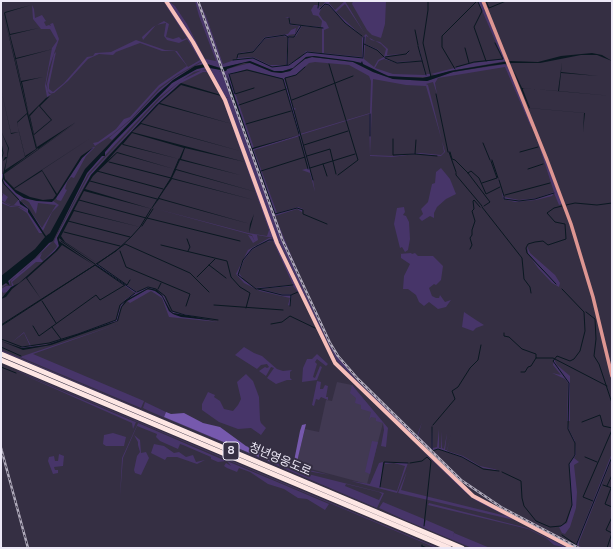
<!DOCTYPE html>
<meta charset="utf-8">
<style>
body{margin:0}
#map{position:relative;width:613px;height:549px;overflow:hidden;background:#352f43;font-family:"Space Grotesk",sans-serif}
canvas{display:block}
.frame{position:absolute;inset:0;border:2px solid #ede9f7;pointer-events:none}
</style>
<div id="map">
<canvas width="613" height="549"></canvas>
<div class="frame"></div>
</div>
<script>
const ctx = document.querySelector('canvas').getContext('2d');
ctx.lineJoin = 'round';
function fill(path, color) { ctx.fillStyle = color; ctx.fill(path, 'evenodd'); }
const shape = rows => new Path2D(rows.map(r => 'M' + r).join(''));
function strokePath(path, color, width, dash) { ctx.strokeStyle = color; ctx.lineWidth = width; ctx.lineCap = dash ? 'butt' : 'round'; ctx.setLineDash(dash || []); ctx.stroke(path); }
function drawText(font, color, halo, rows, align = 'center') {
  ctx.font = font + ' "Space Grotesk","Noto Sans KR",sans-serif'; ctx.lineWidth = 4; ctx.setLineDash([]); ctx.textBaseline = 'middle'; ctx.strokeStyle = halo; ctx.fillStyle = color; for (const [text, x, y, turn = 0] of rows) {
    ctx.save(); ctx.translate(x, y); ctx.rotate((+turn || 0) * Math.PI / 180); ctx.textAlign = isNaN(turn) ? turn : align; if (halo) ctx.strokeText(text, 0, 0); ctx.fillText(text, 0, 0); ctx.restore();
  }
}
const built = shape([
 [337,382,352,385,383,423,367,484,296,465,305,429,319,432,326,400,332,401]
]);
const green = shape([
 [163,1,180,24,202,61,177,75,159,88,132,118,112,135,95,146,93,143,98,142,116,129,124,119,130,117,159,85,187,66,175,51,162,51,140,43,116,52,113,55,99,54,88,59,68,81,54,93,50,93,48,91,47,84,54,54,56,52,49,85,49,89,53,92,64,83,87,57,93,56,95,53,111,52,136,40,165,50,177,51,188,67,200,60,187,39,179,43,167,40,164,36,166,23,156,25,143,40,142,37,153,27,164,21,169,24,166,37,173,39,179,37,182,40,187,38],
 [168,1,175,6,187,24,205,59,216,61,199,16,195,1,197,1,221,68,207,64],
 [199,1,206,16,223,64,237,59,239,53,253,51,265,37,288,34,291,30,296,28,295,34,288,35,289,37,294,36,299,26,290,25,289,18,285,17,289,17,291,24,321,27,322,21,318,16,313,15,311,10,314,5,318,5,320,1,319,6,321,7,326,1,330,1,329,3,335,10,345,1,365,34,345,4,336,12,362,36,346,24,329,6,325,5,321,9,319,14,323,20,326,22,329,28,324,30,324,53,362,57,362,38,366,34,371,40,380,42,388,49,387,55,406,54,410,51,407,54,386,56,385,58,395,62,421,61,419,46,425,74,430,74,431,77,392,77,370,69,362,64,362,61,362,63,314,56,306,57,293,68,283,71,274,71,250,61,222,68],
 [302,26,322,28,322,53,306,51,300,58,287,65,289,38,296,36],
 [283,36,288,37,286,65,270,65,253,57,238,58,239,54,254,51,265,39],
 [366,36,381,44,386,49,384,57,377,49,365,44],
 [365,45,377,50,384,57,378,60,374,67,364,59],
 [384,59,397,63,422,61,425,75,393,74,375,68,379,61],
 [353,1,386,1,385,24,381,38,372,35,367,30,352,4],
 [478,1,481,1,506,61,450,71,432,77,435,75,431,74,474,63,503,59],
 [32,5,34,9,35,18,42,15,46,21,44,22,46,26,49,25,51,26,50,24,53,23,59,39,49,68,46,84,49,94,53,93,47,97,45,86,48,69,52,48,57,41,50,29,41,29,33,19],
 [312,57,353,62,373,72,393,79,427,81,453,72,506,64,505,65,508,65,532,126,531,127,505,67,438,78,435,83,437,94,433,82,426,84,428,85,442,141,426,86,406,85,373,79,370,155,393,156,420,153,441,155,444,152,442,141,445,152,441,156,415,154,392,157,370,156,369,114,300,135,313,180,315,192,310,173,302,170,309,168,300,136,254,150,277,213,298,207,303,209,302,212,297,209,275,216,303,284,281,237,223,71,225,71,223,70,226,71,227,69,250,63,272,72,281,73,290,71,305,59],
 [315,62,349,65,369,76,371,81,370,113,300,134,293,108,294,110,296,109,293,107,284,78,296,75,309,63],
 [247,69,283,79,299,135,253,149,253,153,233,100,234,98,252,148,254,148,229,75],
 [202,62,203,64,195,66,173,80,112,140,109,138,133,118,160,89,177,76],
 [206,67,207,69,194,72,182,80,159,98,110,150,88,174,53,241,24,270,10,281,10,286,9,286,7,284,1,288,6,283,9,286,8,281,35,258,49,243,52,242,87,173,116,139,172,83,194,70],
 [210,68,221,70,219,72,222,71,282,241,302,285,301,288,275,233,226,98,229,98,225,97],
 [202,70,208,71,222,96,274,238,257,235,258,240,253,243,248,235,252,236,255,242,252,235,153,208,248,233,267,236,269,230,221,95,207,72,203,72,179,84,111,152,91,175,80,193,57,238,59,246,55,251,42,262,36,262,12,282,14,286,7,292,3,293,1,289,6,286,12,286,11,281,42,253,40,258,43,261,56,248,57,246,54,242,55,239,89,175,161,98,182,80],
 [533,127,562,204,559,205,554,193,552,196,536,200,515,202,503,199,502,191,484,142,504,197,519,200,537,198,554,192],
 [93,147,95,147,86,156,74,178,71,177,67,182,65,189,67,190,61,201,57,200,56,198,82,158],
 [441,168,450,179,456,194,446,199,437,207,434,213,434,218,430,216,422,221,419,218,423,214,421,209,428,202,432,184,435,183,436,172],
 [1,174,3,174,3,179,16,193,24,198,37,201,53,201,59,205,52,212,43,231,28,209,43,233,39,233,27,213,18,207,11,207,1,203,1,201,10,206,19,207,27,211,19,206,10,205,1,200,3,194,1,192,8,197,5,202,11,205,14,205,19,199,5,184],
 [24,199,29,202,36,214,38,203,56,205,42,228,27,206,23,203,20,204,21,200],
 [404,207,405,212,403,215,406,216,409,222,410,239,408,250,405,252,402,247,400,248,394,224,397,208],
 [269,238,275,239,301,296,293,286,260,289,282,294,292,294,290,306,288,305,290,298,260,291,244,283,236,274,248,250],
 [273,241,293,285,255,288,244,280,239,273,244,260,252,250,265,242],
 [527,246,530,253,555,275,560,283,559,287,552,283,538,268,531,258,544,272,528,253],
 [411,253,412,254,415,253,418,256,433,256,443,266,441,280,436,285,434,284,429,288,432,296,436,298,439,298,440,295,445,302,451,300,446,307,438,309,429,302,424,306,419,302,416,295,408,289,403,289,404,276,410,264,401,258,401,254,399,254],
 [97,264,137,292,148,287,152,288,157,290,164,296,170,310,174,312,218,321,173,313,170,310,162,295,157,290,148,288,126,300,121,307,117,321,78,335,51,344,23,348,1,340,20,347,30,346,24,333,11,343,24,332,31,346,49,344,116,320,121,305,126,299,135,293,96,265],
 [302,286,326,337,339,358,356,379,416,437,415,439,337,361,301,289],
 [146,290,153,290,159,293,163,298,169,311,175,315,218,322,169,317,162,298,151,291,130,303,127,301],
 [464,312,476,320,484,325,476,328,473,331,462,327],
 [118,324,33,354,144,401,141,408,20,357],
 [244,347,254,353,262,356,277,369,283,371,292,370,290,372,290,378,292,380,287,380,276,384,267,378,274,368,271,367,266,376,259,371,265,367,267,368,269,367,267,364,261,365,257,369,235,355],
 [1,350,213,440,471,548,1,351],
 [317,354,328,364,326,366,317,359,315,362,317,364,313,377,315,378,320,366,322,367,317,380,302,382,303,368,307,359,312,359],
 [554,359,557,365,570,376,570,421,567,421,568,383,565,379,552,373,561,375,553,365],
 [17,371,18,371,438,548,436,548],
 [17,372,133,421,136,422,133,429,132,423],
 [246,374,253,381,259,397,260,420,261,423,266,428,261,435,251,428,238,429,219,422,202,410,202,404,208,392,215,395,214,397,220,401,224,409,233,411,238,405,241,399,237,382],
 [317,381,321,382,320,389,323,389,325,385,328,386,326,397,328,397,328,400,321,397,319,400,316,399,314,406,312,405],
 [352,385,388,428,386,447,381,446,384,430,383,423,376,421,376,418,371,417,369,420,371,412,361,409,361,405,355,403,356,398,350,393],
 [145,402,166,412,164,417,270,462,273,458,280,459,292,463,292,466,330,475,307,471,308,474,384,493,377,508,149,411,143,408],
 [346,484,379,492,382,494,379,500,345,486],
 [422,422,418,436,431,449,432,426,433,448,437,447,439,429,439,448,441,448,442,431,442,448,444,449,447,433,445,450,447,450,451,435,447,451,463,456,480,466,494,469,500,471,483,468,461,457,438,449,432,451,417,436],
 [569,422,569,430,575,441,576,455,574,458,579,462,574,465,577,492,576,508,570,527,565,534,562,533,559,527,567,523,572,505,569,464,575,454,575,443,568,429],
 [138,423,226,461,218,462,211,459,211,457,183,445,180,444,178,449,160,441,156,437,157,434,137,426,123,458,120,497,122,458],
 [113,433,126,437,124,446,106,446,103,444,104,435],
 [134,435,140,440,141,453,146,452,149,458,141,475,135,473,134,470,137,456,140,452,138,445,138,442],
 [372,441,378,442,370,474,365,472],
 [154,444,164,446,174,453,179,452,186,457,193,455,196,462,205,460,197,464,177,457,167,457,165,460,151,453],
 [415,444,467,492,514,520,398,493,407,471,401,490,506,516,475,500,465,492],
 [612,453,612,459,579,542,579,546,583,548,581,548,576,544],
 [59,454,64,456,63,466,54,467,55,470,58,470,58,473,53,474,48,461,49,457,54,456,55,461,58,461],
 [227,461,282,484,329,504,325,510,307,499,298,498,284,489,268,484,250,472,239,468,237,472,227,468,224,466,226,463,231,466],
 [383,462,380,487,397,491,405,466,394,463,385,464,385,462,408,463,397,493,351,481,370,484,379,463],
 [383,502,424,519,424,526,426,520,454,532,453,538,454,533,490,548,472,548,405,520,379,508],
 [429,503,527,528,568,548,554,545,546,538,528,529,428,505]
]);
const forest = shape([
 [166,412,171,414,184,413,203,423,220,427,246,446,273,458,271,462,164,417],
 [306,424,296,466,293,466,300,431,302,425]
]);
const water = shape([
 [31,5,5,13,10,34,39,28,10,35,16,58,53,49,16,59,21,81,43,77,22,82,29,115,46,98,50,96,40,106,52,120,34,135,37,147,76,122,38,149,37,148,4,13,5,12],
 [39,106,51,120,34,134,30,116],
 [3,12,37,149,4,173,76,123,4,174,5,179,14,188,89,139,42,170,57,194,81,156,94,147,82,158,56,198,52,202,37,201,24,198,16,193,3,179,3,174,7,158,3,161,5,157,7,157,8,148,1,131,9,148,5,170,25,157,19,132,11,134,1,89,11,133,19,132,17,122,27,113],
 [27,114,36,149,25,156,17,123],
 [42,171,56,195,53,199,43,200,30,197,14,189],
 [592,53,602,55,612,61,597,55,581,55,540,63,511,63,489,66,453,72,427,81,393,79,373,72,353,62,312,57,305,59,290,71,281,73,272,72,250,63,244,63,227,69,226,71,205,67,197,69,172,83,112,144,105,152,105,156,102,156,87,173,53,241,49,243,35,258,8,281,10,286,6,283,1,286,1,276,35,249,45,237,28,212,28,209,20,204,19,200,29,209,44,233,46,236,50,233,85,169,158,93,173,80,195,66,207,64,220,68,250,61,274,71,283,71,293,68,306,57,314,56,353,61,361,63,362,61,363,64,388,76,423,78,450,71,510,61,538,62,561,56],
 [562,62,561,72,598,76,561,73,559,91,612,96,523,88,523,90,530,108,585,113,583,132,584,113,529,108,512,67,522,88,558,91],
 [227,74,252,148,299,135,253,149,253,152,233,100],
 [181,83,221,95,221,96,181,85,160,103,232,124,159,104,141,123,240,151,141,124,132,132,245,162,185,148,181,159,240,175,180,160,176,169,256,192,176,170,172,178,254,200,172,179,165,189,229,208,165,189,159,198,250,224,254,214,249,233,250,224,202,211,159,199,153,207,171,178,184,148,132,133,123,144,179,159,123,145,122,144,107,161,117,152,174,169,117,153,93,176,85,189,152,209,84,191,74,210,140,227,74,211,61,236,65,242,97,263,64,242,59,238,59,241,94,265,62,245,57,251,27,278,41,299,26,278,12,289,6,297,1,299,11,287,19,283,55,251,59,246,57,238,91,175,156,105],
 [148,288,157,290,162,295,170,310,173,313,218,321,181,317,173,314,169,311,162,296,155,291,148,289,127,301,122,307,118,321,108,325,51,345,23,350,1,341,22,348,46,345,107,324,117,321,121,307,126,300]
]);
const stream = shape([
 [428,1,428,10,423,43,431,77],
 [486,1,489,8,506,1],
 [478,2,482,11,474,27,486,61],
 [318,8,319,1],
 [320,9,325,4,329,5,345,23,362,36],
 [289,18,290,24,323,28],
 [415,30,418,45],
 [364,44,377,50,384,57],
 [418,46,426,75],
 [465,48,469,63],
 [363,57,364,37],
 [385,57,406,54,409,51],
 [237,58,238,54,253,52,265,38,285,35,288,37],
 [385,58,397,63,422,61],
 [233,60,253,58,272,67,289,65,307,52,363,58],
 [329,64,358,160,338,175],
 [287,65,288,37,294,37,301,26],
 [305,67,296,75,285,78,313,180],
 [456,67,474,62,503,59,495,43],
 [455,69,442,47,442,36,477,1],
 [229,74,235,94,254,88],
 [230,74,247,70,283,79,299,134],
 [436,94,448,152],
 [292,100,353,76],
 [239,105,286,89],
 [246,124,291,111],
 [299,136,308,169],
 [370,136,370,114],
 [393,139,393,155,415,154],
 [416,140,415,154,437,156],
 [1,143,3,153,1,162],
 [483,143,490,160],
 [304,145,348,131],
 [253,151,275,214,297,208,303,210,303,214,327,224],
 [449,152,456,172],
 [450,152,452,159,455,160,468,173,490,202,484,206],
 [520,152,538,147],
 [307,156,330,149,336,174],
 [492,160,498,178],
 [109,162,171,178],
 [323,164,327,176],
 [310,168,355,154],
 [528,169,543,164],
 [97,171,163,189],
 [261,171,305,157],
 [456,173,456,175,482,206],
 [468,173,471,171,479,178,486,194,500,187],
 [1,177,4,184,19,200],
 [499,180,504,196],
 [90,181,157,199],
 [482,183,497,178,491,161],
 [505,195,550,183],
 [504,197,504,199,519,201,535,199,554,193],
 [79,200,146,218],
 [566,205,575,203,597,205,612,203],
 [482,207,522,258,524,279,530,287,531,293],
 [152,208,171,178,179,159],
 [147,218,240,241],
 [68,221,130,237],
 [142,226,153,209],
 [64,232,120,246],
 [187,239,190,247,188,251],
 [61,241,95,264],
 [161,245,227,261,231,277,240,287,250,293,246,308],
 [257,246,252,249,243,260,238,275,256,289,293,285],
 [257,246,269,240,273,240],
 [470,249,472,245,470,238,472,235,472,230,475,221,472,211,474,209,473,201,474,200,480,207],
 [120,251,126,267,190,294,186,306],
 [96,264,116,251,131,237,140,227,151,209],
 [96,265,136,292],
 [209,265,226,278],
 [197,277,215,259],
 [130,280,127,285,97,264,125,244,190,273,209,292],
 [556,284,527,253,526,248,528,244,535,242,543,241,548,245,566,239,565,224,555,222,547,213,554,208,562,206],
 [158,289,161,283],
 [258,289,282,295,291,295,290,306],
 [137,292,148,287,156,289,165,296,172,311,185,315,218,320],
 [291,295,298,292],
 [42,301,56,323],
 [214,305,283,310],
 [586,312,595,319,596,339,594,356,599,364,612,403],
 [271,324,282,322,290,316,315,328],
 [1,325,95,265],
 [1,326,95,265,124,285],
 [33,326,39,336,96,295,100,300,125,285],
 [52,327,61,339],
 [504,333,504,336,509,337,522,349,536,354,536,358,553,358,607,386],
 [1,339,22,347,49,343,78,334,116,320,120,305,135,293],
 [1,347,21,356],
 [1,367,16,373],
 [521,372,525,372,528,367,531,366,536,358],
 [582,422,600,415,603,426,612,428],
 [433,425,455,399,452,391,458,387,470,368,478,360,481,345],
 [432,427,432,451,438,449,462,457,483,469,499,471],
 [585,457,597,462],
 [410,463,422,461,427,457,431,461,424,526],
 [502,472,521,481,522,498,524,506,536,521,550,527,561,526,566,522,572,505,569,464,575,455,575,443,568,429,569,383,553,361,557,356,570,361,574,359,580,351,585,331,584,312,562,289],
 [603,485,612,488],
 [607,486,612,475],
 [380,487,384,462,408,463],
 [611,488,605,504,612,507],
 [593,501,583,497,612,430],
 [562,535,575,544],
 [422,546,427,548],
 [422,548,422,545],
 [575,548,612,457],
 [607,548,612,533,606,530,612,517]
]);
const secondary = shape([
 [483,1,547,160,571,224,593,297,612,376]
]);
const primary = shape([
 [166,1,193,42,225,100,277,243,335,363,473,496,573,548]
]);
const highway = shape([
 [1,354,462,548],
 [1,360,449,548]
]);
const rail = shape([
 [198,1,282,239,330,343,338,356,358,379,461,480,501,507,579,548],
 [1,448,28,548]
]);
const shields = [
 [231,451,16]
];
const shieldNames = [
 ["8",231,451]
];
const streetNames = [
 ["청년영웅도로",280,460,23]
];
fill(built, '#413952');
fill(green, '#473569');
fill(forest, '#7659ad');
fill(water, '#0a1821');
strokePath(stream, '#0a1821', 1);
strokePath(secondary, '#de9692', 3.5);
strokePath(primary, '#f6beba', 4);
strokePath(highway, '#fde6e4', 5);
strokePath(rail, '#b0abbb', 2.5);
strokePath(rail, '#352f43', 1, [3]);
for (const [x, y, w] of shields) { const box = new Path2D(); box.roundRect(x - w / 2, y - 9, w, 18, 3); ctx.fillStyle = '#352f43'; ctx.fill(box); strokePath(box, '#ede9f7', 1); }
drawText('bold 11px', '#ede9f7', null, shieldNames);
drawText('12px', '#ede9f7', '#352f43', streetNames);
</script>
